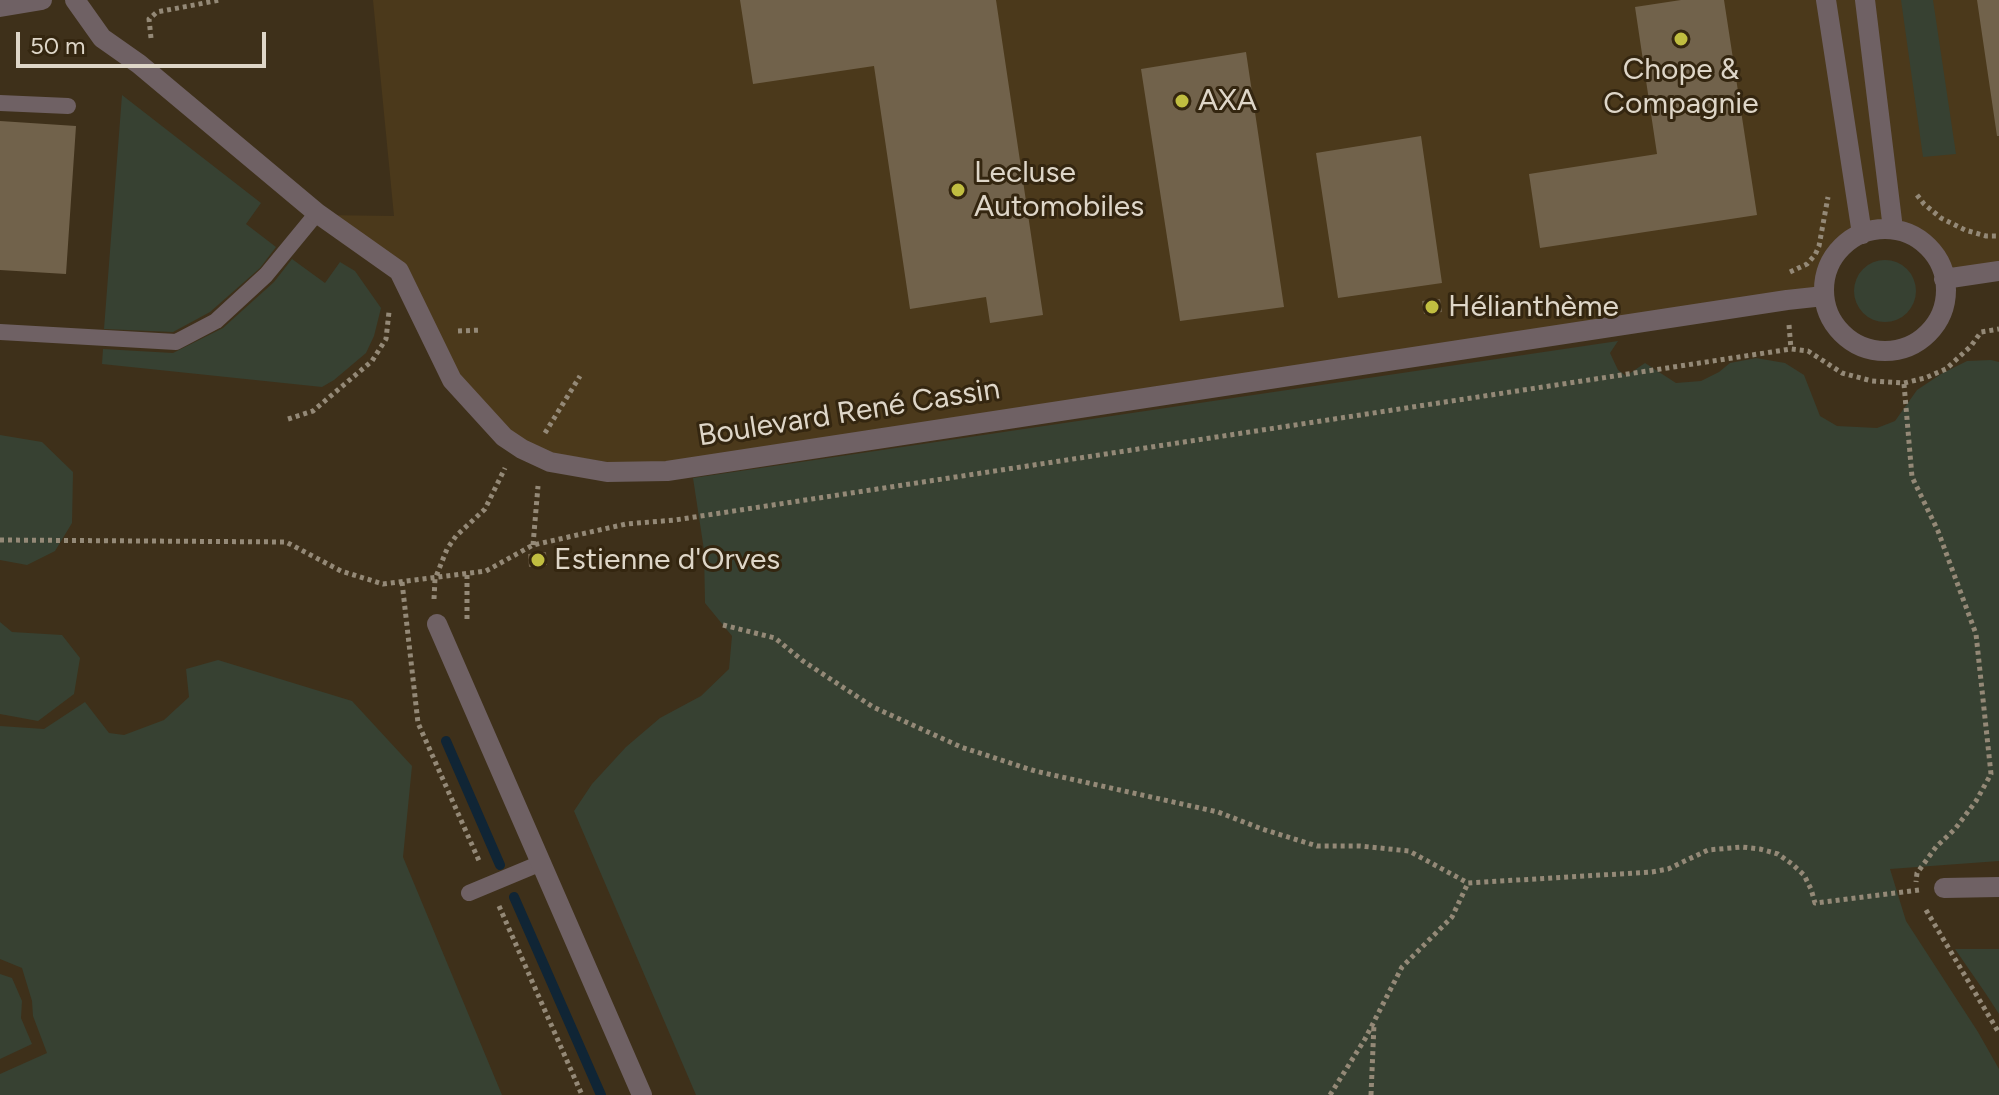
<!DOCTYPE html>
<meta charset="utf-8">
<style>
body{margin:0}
#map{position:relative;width:1999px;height:1095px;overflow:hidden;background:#3e301a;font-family:Figtree,sans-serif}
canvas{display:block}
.scale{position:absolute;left:16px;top:32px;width:250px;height:36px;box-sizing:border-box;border:4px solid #ded6c8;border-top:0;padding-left:10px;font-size:24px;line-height:28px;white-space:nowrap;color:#ded6c8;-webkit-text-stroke:6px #342610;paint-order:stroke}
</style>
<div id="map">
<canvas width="1999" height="1095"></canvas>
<div class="scale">50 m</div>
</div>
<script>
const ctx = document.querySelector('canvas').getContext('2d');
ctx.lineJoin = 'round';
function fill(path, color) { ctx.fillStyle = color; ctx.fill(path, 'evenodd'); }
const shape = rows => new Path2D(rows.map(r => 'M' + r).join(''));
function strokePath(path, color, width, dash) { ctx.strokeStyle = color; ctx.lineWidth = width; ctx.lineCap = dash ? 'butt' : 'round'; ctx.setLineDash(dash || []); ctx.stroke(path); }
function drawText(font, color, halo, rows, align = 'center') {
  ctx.font = font + ' Figtree,sans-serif'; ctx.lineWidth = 6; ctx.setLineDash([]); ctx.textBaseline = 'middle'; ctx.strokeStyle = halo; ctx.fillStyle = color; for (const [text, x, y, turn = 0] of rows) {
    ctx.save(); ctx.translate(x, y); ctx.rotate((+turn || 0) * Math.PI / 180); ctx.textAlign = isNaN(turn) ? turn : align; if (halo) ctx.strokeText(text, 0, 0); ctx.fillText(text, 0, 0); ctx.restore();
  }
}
const built = shape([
 [373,0,1999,0,1999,271,1944,279,1942,267,1931,249,1914,236,1893,229,1872,230,1852,238,1839,250,1828,268,1823,289,667,471,522,449,452,380,399,271,319,215,394,216]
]);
const green = shape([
 [1901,0,1933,0,1956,154,1923,157],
 [122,95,261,203,246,224,276,247,260,268,210,312,173,332,104,329],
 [292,259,325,283,340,262,355,271,381,308,374,336,366,353,334,380,322,387,102,364,103,349,173,353,223,328,274,282],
 '1854 291a31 31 0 1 1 62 0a31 31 0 1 1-62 0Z',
 [1618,341,1610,353,1618,370,1626,376,1645,363,1676,383,1701,381,1719,372,1730,363,1756,358,1785,363,1804,375,1820,416,1837,426,1877,428,1895,421,1917,390,1941,374,1967,361,1991,360,1999,362,1999,861,1890,869,1906,921,1978,1032,1999,1069,1999,1095,696,1095,574,811,592,784,626,747,660,718,701,696,729,669,732,636,705,603,704,550,693,478],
 [0,435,42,442,73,472,72,523,55,551,27,565,0,560],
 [0,622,12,632,62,635,80,658,74,694,38,721,0,714],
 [218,660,352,701,412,766,403,857,502,1095,0,1095,0,1074,47,1053,33,1016,32,1001,22,968,0,959,0,726,44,729,85,702,109,733,124,735,164,720,189,697,186,669],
 [1955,949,1999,949,1999,1014,1986,994],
 [0,974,12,978,22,1001,21,1018,32,1044,0,1059]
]);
const stream = shape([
 [446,741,500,865],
 [514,897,601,1095]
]);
const building = shape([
 [740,0,996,0,1043,315,990,323,986,297,910,309,874,66,753,84],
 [1681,0,1724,0,1757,215,1540,248,1529,174,1657,154,1635,7],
 [1977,0,1999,0,1999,136,1997,136],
 [1246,52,1284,307,1180,321,1141,69],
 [0,121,76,126,66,274,0,270],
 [1421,136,1442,283,1338,298,1316,153],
 [1440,299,1442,312,1424,314,1422,301],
 [546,552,547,565,529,567,528,554]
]);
const path = shape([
 [151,38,149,19,157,12,220,0],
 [1917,195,1924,204,1941,218,1965,230,1986,236,1999,236],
 [1790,272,1807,264,1815,255,1819,246,1828,197],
 [1789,325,1791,349],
 [458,331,481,330],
 [1904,384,1912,477,1938,531,1976,634,1991,774,1976,801,1955,829,1936,847,1917,873,1916,882],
 [288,419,313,411,372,361,386,339,389,312],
 [545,433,580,376],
 [0,540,286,542,341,571,383,584,486,571,533,545,626,524,675,520,1791,349,1808,351,1842,373,1872,381,1904,383,1925,378,1946,369,1971,346,1981,332,1999,329],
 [533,545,538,486],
 [402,582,418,723,480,863],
 [434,599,435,579,447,549,456,536,485,509,505,468],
 [467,619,467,574],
 [723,625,775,638,803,661,873,707,961,747,1035,771,1218,812,1262,829,1317,846,1360,846,1409,851,1468,883,1652,872,1668,869,1708,850,1742,847,1760,849,1778,854,1792,864,1804,875,1811,889,1815,903,1919,890],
 [499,906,582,1095],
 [1926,910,1999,1033],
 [1330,1095,1365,1039,1402,967,1452,917,1468,883],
 [1371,1095,1374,1024]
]);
const service = shape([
 [0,103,68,106],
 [0,332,176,342,216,321,266,275,317,213],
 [469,893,541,863]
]);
const minor = shape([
 [75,0,102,38,139,64,317,213,399,271,452,380,504,437,522,449,550,462,607,472,667,471,1787,300,1824,296],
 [1826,0,1862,234],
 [1865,0,1893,229],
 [0,7,42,0],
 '1824 290a61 61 0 1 1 122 0a61 61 0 1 1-122 0Z',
 [1944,279,1999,271],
 [437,624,642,1095],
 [1944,888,1999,887]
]);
const markers = [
 [1681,39,8,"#c1be40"],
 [1182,101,8,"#c1be40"],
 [958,190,8,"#c1be40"],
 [1432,307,8,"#c1be40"],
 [538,560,8,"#c1be40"]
];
const poiNames = [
 ["Chope &",1681,70,"center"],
 ["Compagnie",1681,104,"center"],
 ["AXA",1198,101],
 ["Lecluse",974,173],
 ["Automobiles",974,207],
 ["Hélianthème",1448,307],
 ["Estienne d'Orves",554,560]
];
const streetNames = [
 ["Boulevard René Cassin",849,413,-9]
];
fill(built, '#4b391b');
fill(green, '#374132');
strokePath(stream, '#102535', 10);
fill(building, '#71624b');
strokePath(path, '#948977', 5, [4, 4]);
strokePath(service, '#6f6164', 16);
strokePath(minor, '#6f6164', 20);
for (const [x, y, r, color] of markers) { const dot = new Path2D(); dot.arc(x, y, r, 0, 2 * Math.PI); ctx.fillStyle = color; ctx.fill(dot); strokePath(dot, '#342610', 3); }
drawText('30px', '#ded6c8', '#342610', poiNames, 'left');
drawText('30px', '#ded6c8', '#342610', streetNames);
</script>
